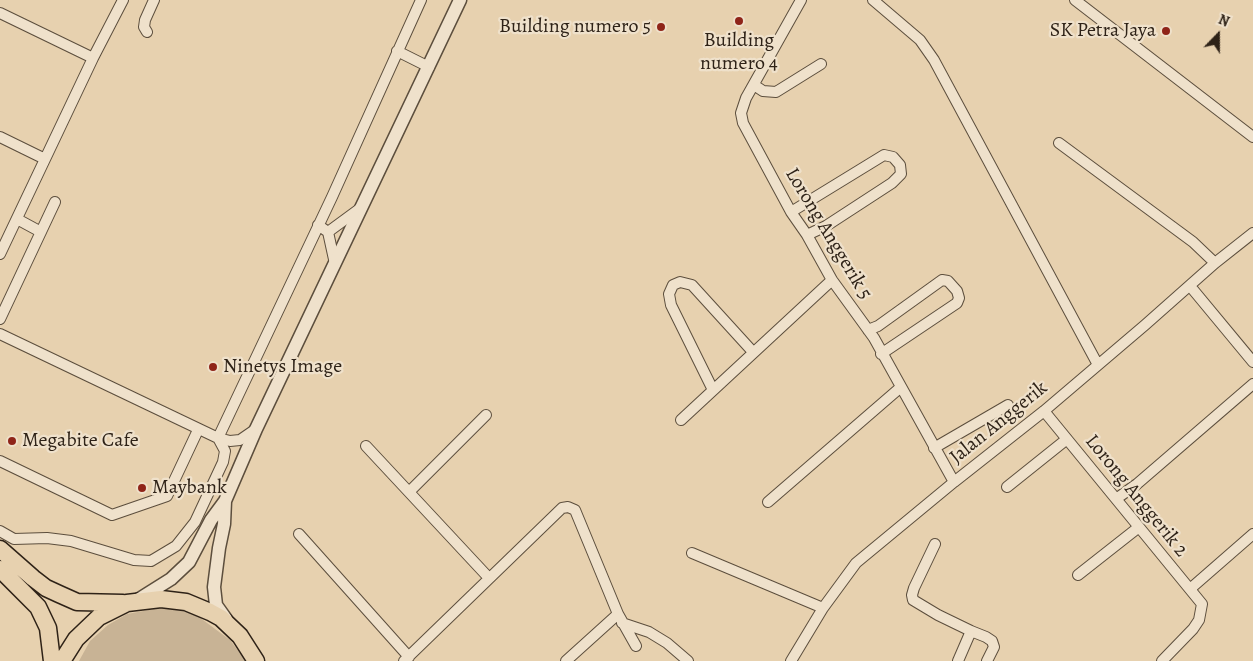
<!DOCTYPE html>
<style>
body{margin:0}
#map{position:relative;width:1253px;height:661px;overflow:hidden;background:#e7d1af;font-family:Alegreya,serif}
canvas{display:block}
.north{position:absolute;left:1193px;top:10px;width:50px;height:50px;-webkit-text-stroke:4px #efe1cb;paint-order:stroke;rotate:22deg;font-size:14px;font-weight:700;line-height:20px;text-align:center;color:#2e2217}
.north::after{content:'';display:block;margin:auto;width:18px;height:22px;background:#2e2217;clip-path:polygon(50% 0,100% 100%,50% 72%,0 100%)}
</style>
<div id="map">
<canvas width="1253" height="661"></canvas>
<div class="north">N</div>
</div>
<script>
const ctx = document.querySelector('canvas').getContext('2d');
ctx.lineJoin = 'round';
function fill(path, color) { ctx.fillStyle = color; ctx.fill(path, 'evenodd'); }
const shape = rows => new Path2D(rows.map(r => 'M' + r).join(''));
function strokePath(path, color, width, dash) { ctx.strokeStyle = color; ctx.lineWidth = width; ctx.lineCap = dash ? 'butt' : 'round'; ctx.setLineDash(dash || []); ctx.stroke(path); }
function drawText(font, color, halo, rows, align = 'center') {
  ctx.font = font + ' Alegreya,serif'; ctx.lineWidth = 4.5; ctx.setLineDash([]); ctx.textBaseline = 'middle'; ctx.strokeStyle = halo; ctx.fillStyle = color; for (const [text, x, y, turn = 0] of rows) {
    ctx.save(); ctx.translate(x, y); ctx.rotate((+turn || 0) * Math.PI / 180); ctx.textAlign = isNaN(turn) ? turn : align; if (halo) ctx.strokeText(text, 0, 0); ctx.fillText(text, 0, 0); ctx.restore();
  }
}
const green = shape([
 [165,607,183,610,199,617,230,640,246,661,79,661,90,641,108,625,127,614]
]);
const minor = shape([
 [801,0,746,98,741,113,743,123,791,212,807,235,832,280,874,338,954,482],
 [873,0,920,40,934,60,1098,365],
 [1075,0,1253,137],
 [0,13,93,58],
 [147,32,144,27,145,20,154,0],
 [397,51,429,67],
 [754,85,763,91,776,92,821,64],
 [0,137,45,159],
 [1059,143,1193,242,1215,263],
 [791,212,884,155,893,157,900,165,901,174,892,183,826,226,807,235],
 [17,219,41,232],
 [318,225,328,232,335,264],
 [328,232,362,207],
 [0,254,93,58,123,0],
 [1190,286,1253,362],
 [0,319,55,202],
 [868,330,878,326,942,280,948,281,957,291,959,298,957,303,881,354],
 [0,334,218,438,230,441,240,440,256,429],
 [713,390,671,305,669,294,673,285,680,282,692,285,753,352],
 [1044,411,1202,604,1199,620,1193,629,1162,661],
 [681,420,832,280],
 [218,438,332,197,421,0],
 [366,446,489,578],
 [934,448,1008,405],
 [0,461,112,515,167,496,198,430],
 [1007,487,1067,439],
 [410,491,486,415],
 [1116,499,1137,484,1253,384],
 [768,502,901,387],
 [0,531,14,539,47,538,71,541,134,560,151,561,176,546,195,522,223,462,225,451,218,438],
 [299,534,409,657],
 [935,544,914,588,912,595,913,600,938,615,971,631,986,637,992,641,994,647,987,661],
 [692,553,823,608],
 [1078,575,1139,527],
 [1190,589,1253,534],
 [622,623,649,632,667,643,688,661],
 [404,661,562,508,568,507,575,510,618,614,636,646],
 [566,661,618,614],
 [791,661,823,608,856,563,954,482,1044,411,1145,325,1215,263,1253,233],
 [958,661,971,631]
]);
const tertiary = shape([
 [225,501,224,524,219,548,214,587,216,605,226,619],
 [136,601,171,579,189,562,211,520,225,501,256,429,460,0]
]);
const primary = shape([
 [0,549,33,578,46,588,59,594,77,602,123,603],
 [0,569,38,607,48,628,52,661],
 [62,661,76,639,99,617,127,603,161,599,186,602,210,612,221,618,240,636,256,661]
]);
const markers = [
 [739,21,5,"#8f2418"],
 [661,27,5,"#8f2418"],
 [1166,31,5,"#8f2418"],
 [213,367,5,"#8f2418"],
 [12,441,5,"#8f2418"],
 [142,488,5,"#8f2418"]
];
const poiNames = [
 ["Building numero 5",651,27,"right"],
 ["SK Petra Jaya",1156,31,"right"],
 ["Building",739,41,"center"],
 ["numero 4",739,64,"center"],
 ["Ninetys Image",223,367],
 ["Megabite Cafe",22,441],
 ["Maybank",152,488]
];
const streetNames = [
 ["Lorong Anggerik 5",828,234,59],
 ["Jalan Anggerik",999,423,-39],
 ["Lorong Anggerik 2",1136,496,51]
];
fill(green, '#c8b395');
strokePath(minor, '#5c4e3d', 12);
strokePath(tertiary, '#5c4e3d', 15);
strokePath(primary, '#2e2217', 19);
strokePath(minor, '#efe1cb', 10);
strokePath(tertiary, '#efe1cb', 12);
strokePath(primary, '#e7d1af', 16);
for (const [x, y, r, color] of markers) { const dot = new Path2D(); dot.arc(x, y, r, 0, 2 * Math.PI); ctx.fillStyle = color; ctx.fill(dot); strokePath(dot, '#efe1cb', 2); }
drawText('20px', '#2e2217', '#efe1cb', poiNames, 'left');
drawText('20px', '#2e2217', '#efe1cb', streetNames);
</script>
